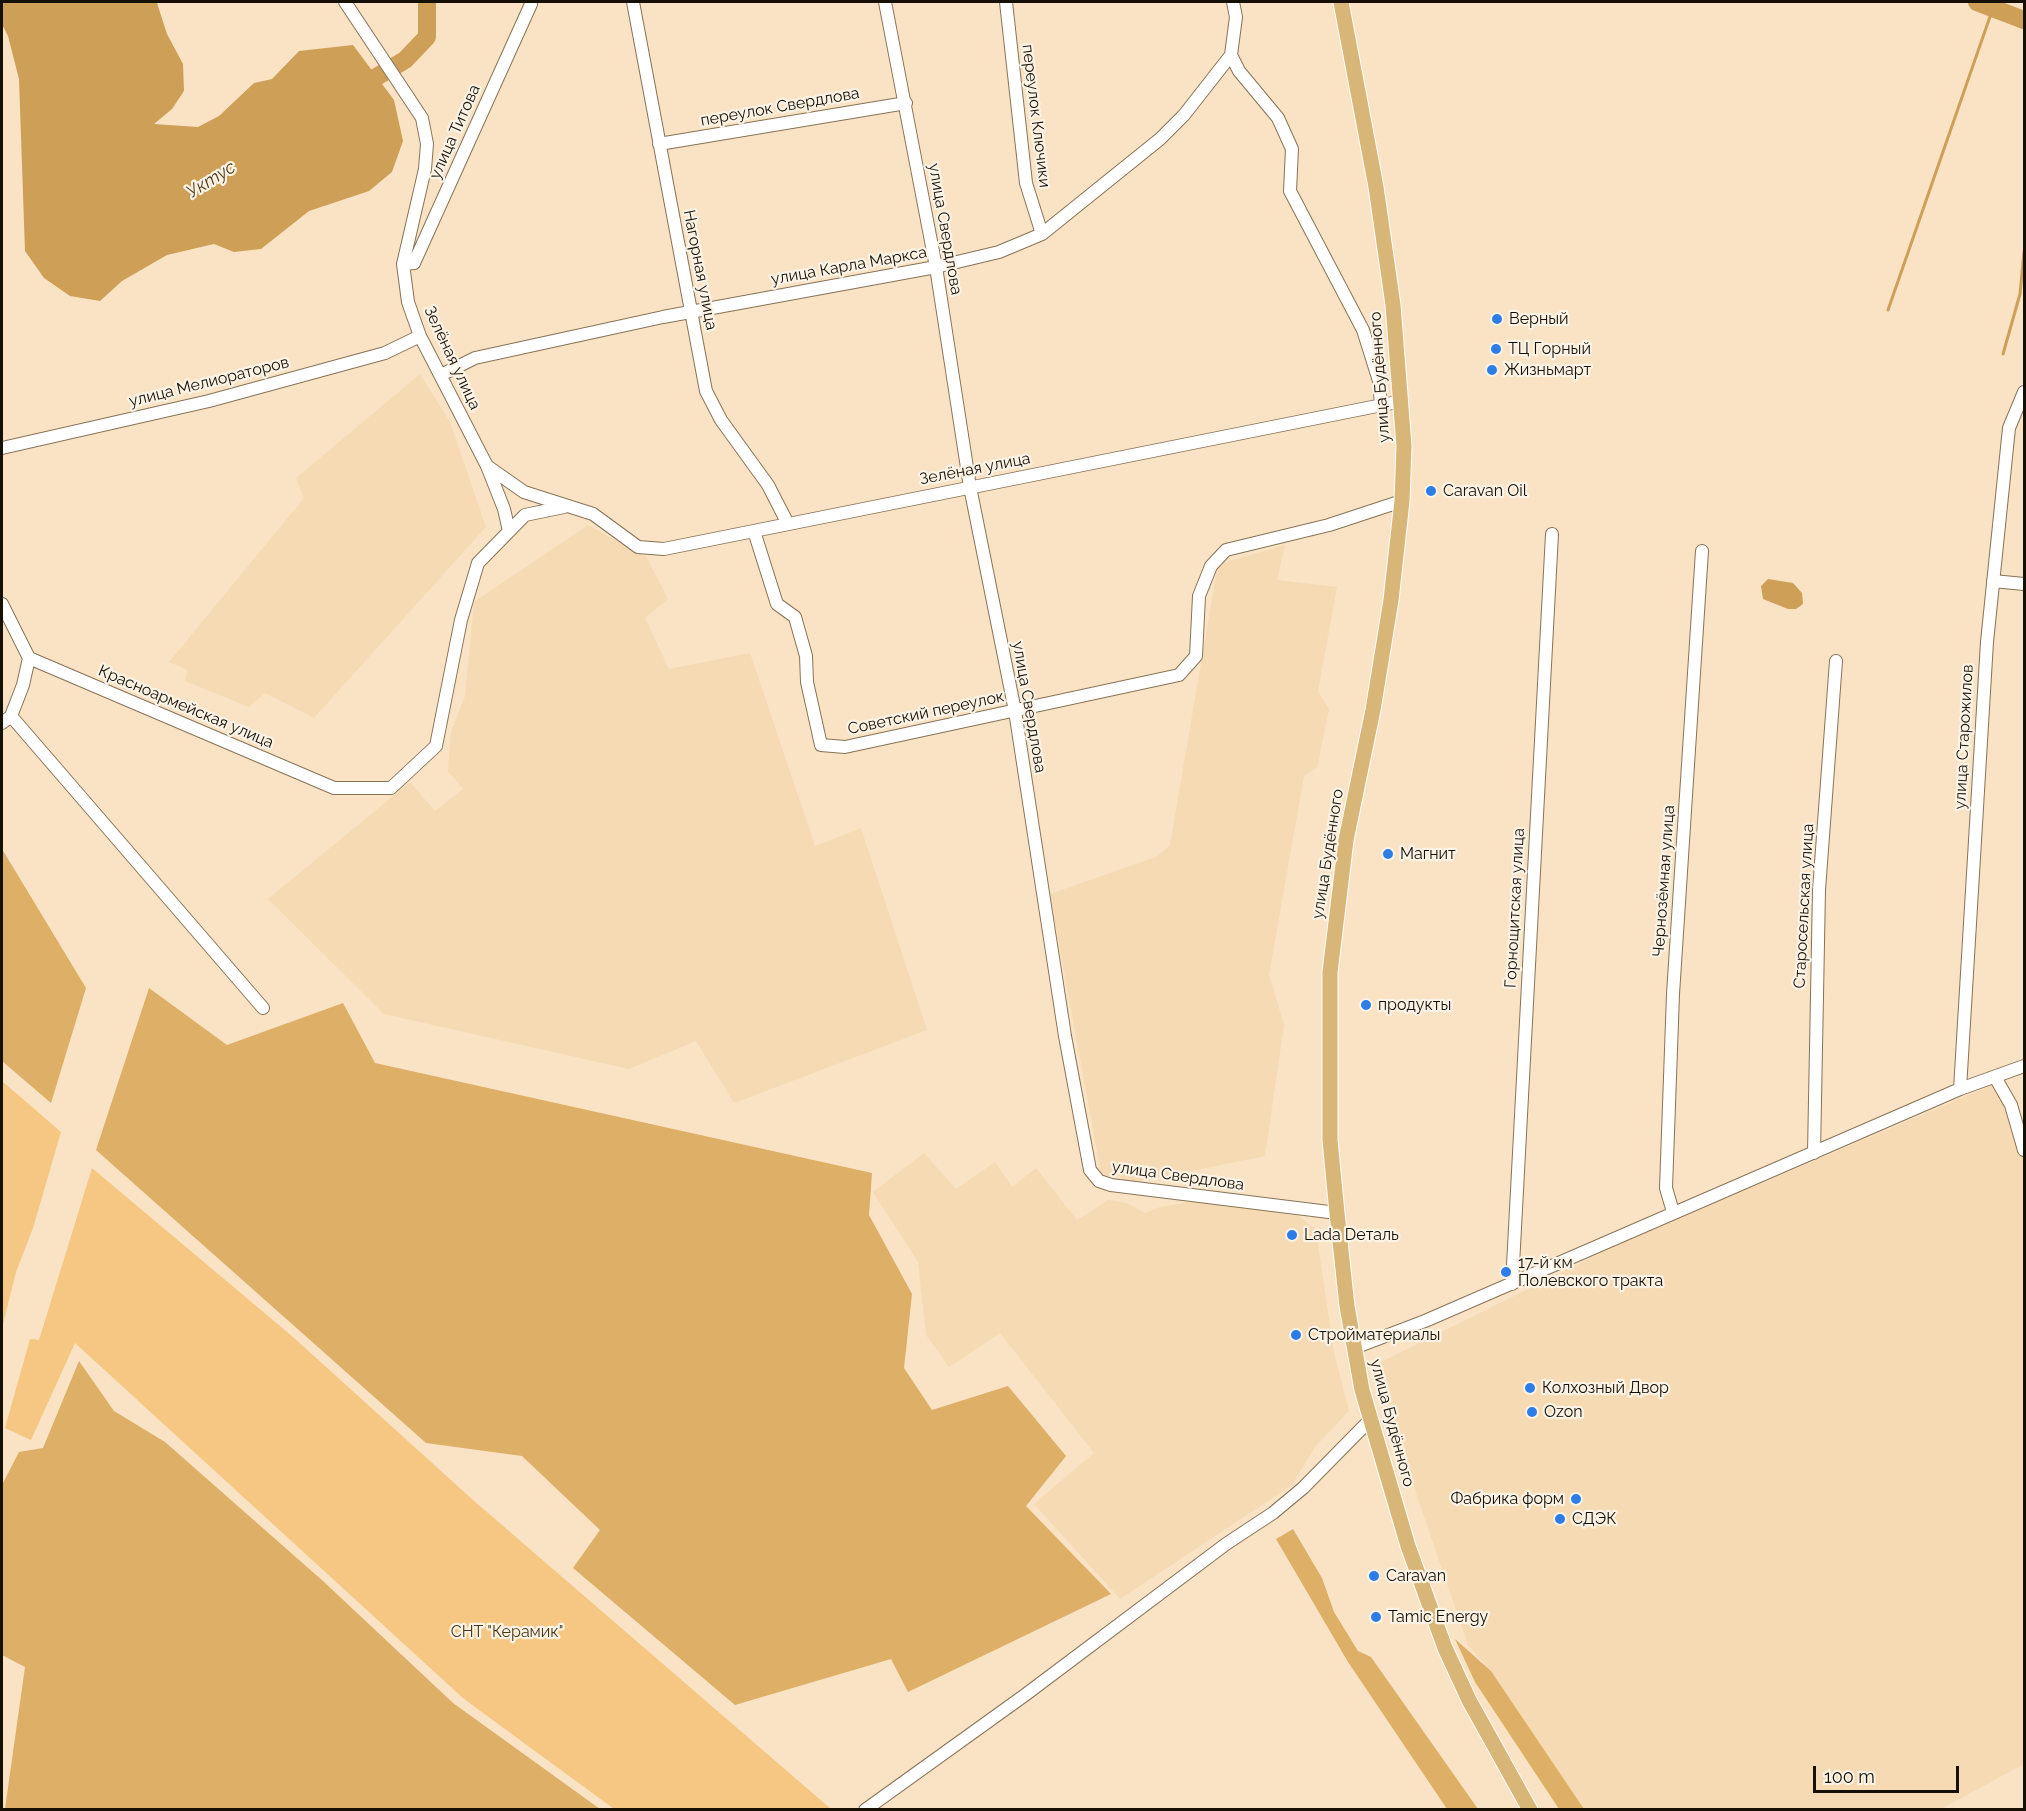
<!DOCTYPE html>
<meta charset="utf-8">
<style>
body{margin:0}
#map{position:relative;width:2026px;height:1811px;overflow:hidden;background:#f9e3c4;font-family:Raleway,sans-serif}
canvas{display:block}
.frame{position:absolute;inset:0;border:3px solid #160f04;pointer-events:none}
.scale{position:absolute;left:1813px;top:1766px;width:146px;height:27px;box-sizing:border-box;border:3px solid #160f04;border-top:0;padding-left:8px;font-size:18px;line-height:21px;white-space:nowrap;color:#160f04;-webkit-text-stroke:4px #fbf3e6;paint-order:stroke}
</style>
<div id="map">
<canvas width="2026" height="1811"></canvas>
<div class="frame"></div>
<div class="scale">100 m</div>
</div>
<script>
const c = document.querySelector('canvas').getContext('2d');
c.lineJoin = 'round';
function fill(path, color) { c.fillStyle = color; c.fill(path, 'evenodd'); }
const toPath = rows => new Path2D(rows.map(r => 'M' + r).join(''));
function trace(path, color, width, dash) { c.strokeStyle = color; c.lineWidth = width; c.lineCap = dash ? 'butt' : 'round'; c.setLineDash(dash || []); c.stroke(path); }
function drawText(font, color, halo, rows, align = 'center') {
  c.font = font + ' Raleway,sans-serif'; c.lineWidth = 4.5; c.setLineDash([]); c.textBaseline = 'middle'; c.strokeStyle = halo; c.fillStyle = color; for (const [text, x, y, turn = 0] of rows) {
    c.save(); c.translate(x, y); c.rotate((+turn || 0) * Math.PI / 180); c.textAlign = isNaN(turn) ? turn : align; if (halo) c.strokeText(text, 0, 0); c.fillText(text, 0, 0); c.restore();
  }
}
const built = toPath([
 [420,374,450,422,486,527,314,718,265,693,249,707,185,681,188,670,169,662,304,498,296,478],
 [588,525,647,558,668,599,645,618,669,669,750,653,815,846,861,828,927,1030,734,1103,696,1041,629,1069,384,1014,268,899,410,782,435,811,463,789,448,771,451,732,465,696,474,602],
 [1285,545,1277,580,1337,587,1318,691,1329,709,1317,768,1304,776,1269,975,1284,1025,1265,1156,1128,1184,1117,1174,1102,1179,1050,894,1156,857,1170,845,1217,570,1222,563],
 [1997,1083,2024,1160,2024,1764,1941,1809,1584,1809,1491,1671,1468,1645,1417,1496,1379,1363,1617,1245],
 [924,1153,956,1189,995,1162,1012,1187,1036,1168,1077,1220,1108,1200,1127,1203,1145,1213,1160,1207,1196,1201,1299,1216,1316,1230,1334,1353,1349,1411,1315,1447,1292,1485,1120,1599,1034,1504,1094,1453,1000,1333,949,1367,926,1335,918,1262,873,1192]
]);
const green = toPath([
 [2,1081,61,1132,33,1228,16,1272,2,1328],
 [92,1168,293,1337,473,1500,831,1809,614,1809,464,1699,75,1343,31,1440,5,1428,30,1339,39,1340]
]);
const forest = toPath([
 [2,849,86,988,51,1103,2,1061],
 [149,988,227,1045,343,1003,375,1063,872,1173,869,1215,912,1294,904,1368,932,1410,1008,1386,1066,1456,1026,1506,1111,1594,908,1692,891,1659,735,1705,573,1568,600,1530,522,1456,426,1443,96,1150],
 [79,1361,114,1411,165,1442,323,1581,453,1703,600,1809,5,1809,25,1667,2,1655,2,1485,19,1452,43,1448],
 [1293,1529,1322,1578,1334,1612,1358,1651,1371,1657,1478,1809,1447,1809,1348,1662,1276,1539],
 [1455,1639,1491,1671,1584,1809,1559,1809,1475,1682]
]);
const water = toPath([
 [2,2,157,3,167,34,183,64,184,91,172,109,154,124,198,127,219,116,254,83,272,79,299,51,353,45,394,100,403,141,392,172,369,191,309,211,261,249,234,252,214,244,167,255,122,281,100,301,70,296,44,278,25,251,19,79,8,36,2,24],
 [1768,579,1793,583,1802,593,1803,604,1796,609,1788,609,1763,599,1761,586]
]);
const stream = toPath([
 [1888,310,1993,8],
 [2003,354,2020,294,2024,252]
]);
const river = toPath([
 [1977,2,2024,20],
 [356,89,405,60,427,37,427,2]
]);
const minor = toPath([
 [345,2,422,118,427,144,425,169,403,264,408,302,420,336,487,466,504,509,509,531],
 [633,2,706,391,721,420,768,485,788,524],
 [885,2,936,267,970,487,1015,711,1065,1036,1090,1170,1099,1181,1111,1185,1337,1213],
 [1006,2,1026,183,1042,234],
 [1231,55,1239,71,1278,118,1292,149,1290,191,1363,330,1379,381,1381,405],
 [1231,55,1236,17,1233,2],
 [659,144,906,103],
 [403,264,414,263,531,4],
 [441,375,475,358,663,317,936,267,999,252,1042,234,1160,139,1184,115,1231,55],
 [2,448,209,401,385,353,420,336],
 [487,466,524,492,593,514,638,547,664,549,1402,401],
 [754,531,777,604,795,617,806,656,807,682,821,745,845,747,1179,675,1196,656,1199,596,1211,566,1226,550,1329,525,1402,501],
 [1993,581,2024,584],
 [2,604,29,658,334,788,391,788,436,746,461,620,478,563,525,515,564,507],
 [11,716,263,1008],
 [2,723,11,716,23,685,29,658],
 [1995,1077,2011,1105,2024,1150],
 [1960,1089,1987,642,2009,428,2024,392],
 [1814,1153,1819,890,1836,661],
 [1673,1212,1666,1188,1673,994,1702,551],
 [1512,1284,1552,534],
 [1354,1348,1425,1321,1960,1089,2024,1066],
 [865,1810,1025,1695,1226,1544,1273,1513,1303,1488,1370,1420]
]);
const major = toPath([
 [1341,2,1376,187,1393,305,1404,446,1402,501,1391,600,1373,710,1346,840,1330,972,1330,1140,1337,1213,1347,1306,1362,1390,1408,1546,1445,1648,1469,1700,1530,1810]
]);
const markers = [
 [1497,319,6,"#2c7de8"],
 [1496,349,6,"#2c7de8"],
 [1492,370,6,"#2c7de8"],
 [1431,491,6,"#2c7de8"],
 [1388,854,6,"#2c7de8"],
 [1366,1005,6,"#2c7de8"],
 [1292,1235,6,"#2c7de8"],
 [1506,1272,6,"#2c7de8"],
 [1296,1335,6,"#2c7de8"],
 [1530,1388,6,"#2c7de8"],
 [1532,1412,6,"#2c7de8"],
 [1576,1499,6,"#2c7de8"],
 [1560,1519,6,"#2c7de8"],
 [1374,1576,6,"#2c7de8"],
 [1376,1617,6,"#2c7de8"]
];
const streetNames = [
 ["переулок Свердлова",780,107,-10],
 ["переулок Ключики",1036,116,83],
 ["улица Титова",455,132,-66],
 ["улица Свердлова",945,229,80],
 ["улица Карла Маркса",849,266,-10],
 ["Нагорная улица",700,270,79],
 ["Зелёная улица",452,358,65],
 ["улица Будённого",1380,377,-94],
 ["улица Мелиораторов",209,382,-14],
 ["Зелёная улица",975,469,-11],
 ["Красноармейская улица",186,707,23],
 ["улица Свердлова",1029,707,80],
 ["Советский переулок",926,713,-12],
 ["улица Старожилов",1964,737,-87],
 ["улица Будённого",1328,854,-81],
 ["Чернозёмная улица",1664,881,-86],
 ["Старосельская улица",1804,906,-87],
 ["Горнощитская улица",1515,908,-87],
 ["улица Свердлова",1178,1176,8],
 ["улица Будённого",1392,1423,75]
];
const poiNames = [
 ["Верный",1509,319],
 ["ТЦ Горный",1508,349],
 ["Жизньмарт",1504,370],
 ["Caravan Oil",1443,491],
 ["Магнит",1400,854],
 ["продукты",1378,1005],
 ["Lada Dеталь",1304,1235],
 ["17-й км",1518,1263],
 ["Полевского тракта",1518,1281],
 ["Стройматериалы",1308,1335],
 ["Колхозный Двор",1542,1388],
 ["Ozon",1544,1412],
 ["Фабрика форм",1564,1499,"right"],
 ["СДЭК",1572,1519],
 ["Caravan",1386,1576],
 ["Tamic Еnergy",1388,1617]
];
const parkNames = [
 ["СНТ \"Керамик\"",507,1632]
];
const waterNames = [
 ["Уктус",211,180,-32]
];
fill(built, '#f5dab4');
fill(green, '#f5c783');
fill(forest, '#deaf66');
fill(water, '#ce9f56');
trace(stream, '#ce9f56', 3);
trace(river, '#ce9f56', 18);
trace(minor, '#877357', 14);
trace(major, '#fff', 17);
trace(minor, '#fff', 12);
trace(major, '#d7b677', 15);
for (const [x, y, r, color] of markers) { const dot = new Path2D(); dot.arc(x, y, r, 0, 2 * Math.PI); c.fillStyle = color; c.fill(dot); trace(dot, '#fbf3e6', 2); }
drawText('16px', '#160f04', '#fbf3e6', streetNames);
drawText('16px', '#160f04', '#fbf3e6', poiNames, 'left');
drawText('16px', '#4b3717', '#fbf3e6', parkNames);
drawText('italic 18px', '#4e3a1a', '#fbf3e6', waterNames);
</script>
